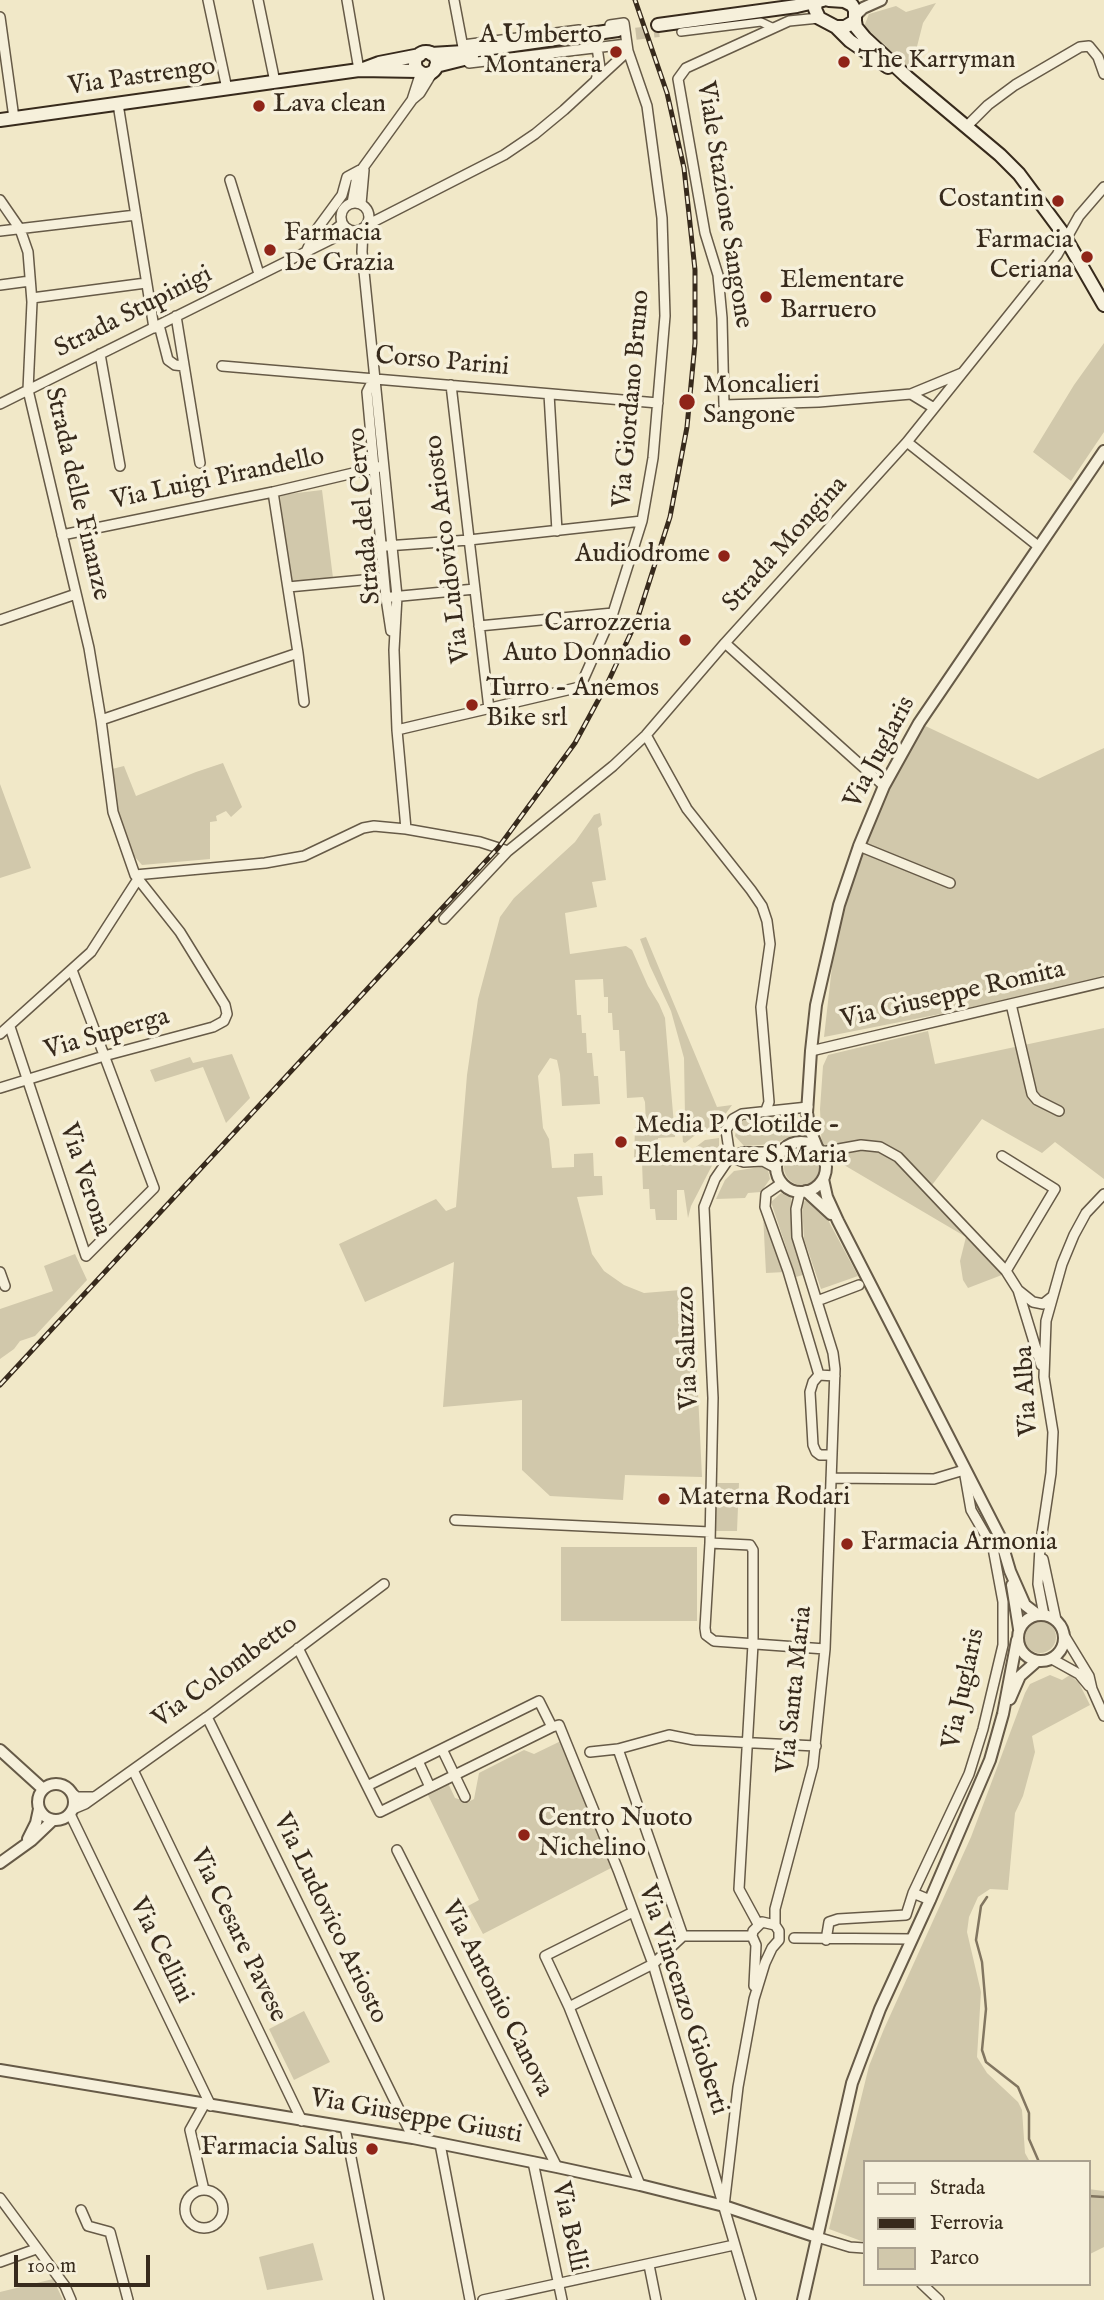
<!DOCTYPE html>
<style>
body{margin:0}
#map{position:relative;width:1104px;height:2300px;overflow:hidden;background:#f1e8c8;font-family:"IM FELL English",serif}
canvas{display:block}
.legend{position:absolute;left:863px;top:2160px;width:228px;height:126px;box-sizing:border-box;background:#f6f0db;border:2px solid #aaa18f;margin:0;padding:9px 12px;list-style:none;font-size:21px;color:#372a1c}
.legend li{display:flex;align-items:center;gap:14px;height:35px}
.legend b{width:35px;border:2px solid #aaa18f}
.scale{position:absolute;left:14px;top:2255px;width:136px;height:32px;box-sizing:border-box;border:4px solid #372a1c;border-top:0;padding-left:9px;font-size:21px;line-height:24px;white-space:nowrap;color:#372a1c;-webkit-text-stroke:5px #f6f0db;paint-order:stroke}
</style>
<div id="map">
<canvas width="1104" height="2300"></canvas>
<ul class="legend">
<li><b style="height:9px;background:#f6f0db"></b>Strada</li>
<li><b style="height:9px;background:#372a1c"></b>Ferrovia</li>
<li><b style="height:19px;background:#d1c8ab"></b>Parco</li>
</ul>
<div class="scale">100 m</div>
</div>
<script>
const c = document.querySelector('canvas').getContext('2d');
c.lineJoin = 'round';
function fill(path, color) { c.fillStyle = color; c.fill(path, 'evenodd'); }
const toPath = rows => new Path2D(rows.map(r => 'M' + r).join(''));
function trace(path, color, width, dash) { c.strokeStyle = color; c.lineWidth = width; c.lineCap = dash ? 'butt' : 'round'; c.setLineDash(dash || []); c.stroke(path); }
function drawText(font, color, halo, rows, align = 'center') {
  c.font = font + ' "IM FELL English",serif'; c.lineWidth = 7; c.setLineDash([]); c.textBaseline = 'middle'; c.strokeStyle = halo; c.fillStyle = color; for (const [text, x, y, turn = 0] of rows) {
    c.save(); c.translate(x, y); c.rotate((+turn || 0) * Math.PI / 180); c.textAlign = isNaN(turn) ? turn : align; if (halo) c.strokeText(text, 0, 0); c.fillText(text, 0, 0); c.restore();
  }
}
const green = toPath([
 [936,3,923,23,911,70,863,29,869,14,896,6,906,12],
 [1104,343,1104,432,1071,481,1033,452,1074,385],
 [322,490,333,578,290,584,280,495],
 [919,723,1038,779,1104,748,1104,973,1102,982,824,1037,839,905,878,781],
 [223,763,242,807,231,817,226,811,216,816,217,821,210,822,210,859,142,865,134,856,119,815,112,769,124,766,136,796,196,772],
 [0,784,31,868,0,878],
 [600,813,602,825,598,828,606,880,592,882,597,907,565,913,570,954,626,946,632,950,648,986,659,1004,665,1018,675,1137,658,1138,659,1159,674,1159,684,1156,705,1140,719,1138,719,1152,691,1206,688,1218,684,1190,677,1190,677,1220,656,1220,655,1209,650,1209,649,1189,643,1189,642,1162,634,1161,635,1127,646,1126,645,1102,643,1097,627,1098,625,1051,620,1051,619,1030,613,1030,612,1013,608,1013,608,997,604,997,603,979,575,980,577,1015,581,1015,582,1033,586,1033,587,1053,592,1053,594,1076,598,1076,600,1104,562,1106,560,1074,557,1060,550,1058,538,1076,543,1128,549,1139,552,1168,574,1167,574,1154,593,1153,594,1176,602,1176,603,1195,577,1197,592,1254,604,1271,624,1285,644,1293,693,1289,702,1477,625,1475,623,1500,550,1496,522,1470,522,1400,443,1407,454,1262,365,1302,339,1244,436,1199,446,1211,456,1207,467,1075,478,999,500,917,514,898,575,842,594,815],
 [646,937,717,1107,732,1105,724,1116,718,1129,698,1133,685,1143,683,1142,681,1118,685,1116,684,1058,671,1011,650,966,640,939],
 [1104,1028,1104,1179,1055,1142,1042,1153,982,1119,932,1185,1007,1273,968,1288,963,1280,960,1261,966,1237,822,1152,820,1109,823,1066,828,1055,928,1031,935,1064],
 [232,1054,250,1098,226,1123,203,1067,155,1082,150,1070,190,1057,193,1063],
 [796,1111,798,1114,798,1130,792,1136,774,1144,744,1146,735,1136,738,1123,745,1118,755,1115],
 '784 1167a18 18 0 1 1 36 0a18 18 0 1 1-36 0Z',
 [767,1166,770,1179,761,1192,748,1193,745,1198,716,1199,725,1180,734,1171],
 [781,1193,791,1198,806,1274,796,1277,771,1202],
 [809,1198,820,1205,858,1276,821,1289,804,1239,802,1203],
 [763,1214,766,1216,785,1272,766,1273],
 [75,1254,87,1280,35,1336,20,1341,14,1349,0,1359,0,1309,53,1291,44,1266],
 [717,1483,739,1483,737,1531,715,1531],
 [561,1547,697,1547,697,1621,561,1621],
 '1024 1637a16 16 0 1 1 32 0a16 16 0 1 1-32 0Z',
 [1050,1675,1062,1680,1070,1675,1079,1683,1090,1705,1032,1736,1035,1752,1023,1796,1015,1813,1008,1890,990,1889,978,1897,969,1917,967,1932,981,1992,977,2057,987,2073,1018,2102,1022,2110,1025,2153,1030,2162,864,2162,864,2242,829,2229,869,2066,884,2029,971,1837,1025,1693,1030,1684],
 [563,1740,613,1867,483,1934,468,1906,479,1900,427,1793,448,1783,455,1798,468,1802,474,1799,479,1773,524,1750,534,1754],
 [304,2011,330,2062,294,2080,269,2029],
 [1088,2189,1104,2191,1104,2247,1088,2255],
 [313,2243,323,2280,267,2290,259,2257],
 [53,2279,63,2300,0,2300,0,2292]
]);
const stream = toPath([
 [987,1897,981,1906,976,1940,982,1962,986,2009,982,2050,986,2062,1018,2087,1029,2113,1029,2139,1039,2162],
 [1088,2196,1104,2197]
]);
const secondaryTunnel = toPath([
 [618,36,659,31]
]);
const pedestrian = toPath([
 [681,32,761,22,774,28]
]);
const minor = toPath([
 [208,0,227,89],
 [258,0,275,82],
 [347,0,359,70],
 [454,0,465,58,469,63,627,44],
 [0,17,14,118],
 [819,18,789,21,686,68,678,79,705,233,718,275,722,318,724,405,819,402,911,394,934,408],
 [463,45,579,30],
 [596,80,600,68,597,47],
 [413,99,420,93,434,70],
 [118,104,154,328],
 [967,126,988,105,1015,85,1080,47,1089,46,1098,57,1104,74],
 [230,180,259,274],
 [0,200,20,229,28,252,32,302,28,390,89,648,101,720,113,812,135,875,180,932,225,1005,227,1014,224,1021,213,1027,104,1056,0,1088],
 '341 217a14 14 0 1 1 28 0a14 14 0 1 1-28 0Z',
 [352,203,357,176,412,100,421,72],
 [361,204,364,170],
 [367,225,504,155,535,134,564,110,628,51],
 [363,228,362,252,397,596,394,650,397,730,406,829],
 [0,231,136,215],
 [319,243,342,224],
 [306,252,317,229,342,195,347,177,360,170],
 [0,285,30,281],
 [32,298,146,283],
 [176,316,200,463],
 [159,325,168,360,175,365,184,366],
 [100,354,120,466],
 [222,366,658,403],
 [374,378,367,392,386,598,391,631],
 [451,385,489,709],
 [549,394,557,531],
 [911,394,962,373],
 [0,404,350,230],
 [907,442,1038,546],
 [62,535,273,492,383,466],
 [386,546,469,540,642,521],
 [288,587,384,578],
 [391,597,475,589],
 [0,620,76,594],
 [479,626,613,613],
 [725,643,884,786],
 [298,653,304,702],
 [101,720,298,653,273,492],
 [397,730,580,687,613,613,642,521,653,458,665,316,662,218,647,106,628,51,624,23,610,25],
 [646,735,687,809,751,890,762,906,767,921,770,944,761,1007,769,1102,766,1110],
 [859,846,950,883],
 [135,875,265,863,304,856,363,828,374,826,406,829,480,842,508,851],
 [444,919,508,851,613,766,646,735,725,643,907,442,1057,255,1079,216,1104,187],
 [1011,1004,1032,1094,1037,1100,1059,1111],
 [10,1027,86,1256,154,1188,72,970],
 [0,1034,91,952,138,879],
 [811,1051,1104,982],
 [784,1149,773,1152,743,1152,730,1157,715,1179,704,1207,713,1398,710,1543,705,1628,706,1635,714,1641,825,1649],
 [822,1152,861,1145,880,1147,898,1157,1006,1271,1018,1290],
 [1002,1156,1055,1189,1006,1271],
 [730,1157,726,1130,733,1119,742,1114,808,1107],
 [730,1157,744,1162,763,1161,776,1168],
 [782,1183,766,1194,765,1207,788,1271,819,1375,835,1376],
 [0,1272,5,1286],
 [817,1301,859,1285],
 [1041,1365,1018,1290,1033,1302,1043,1304,1053,1296],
 [819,1375,813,1382,810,1392,813,1445,816,1452,820,1455,832,1455],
 [831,1478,934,1479,964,1470,971,1510,993,1548,1003,1602,1003,1645,983,1729,969,1774,913,1893,930,1900],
 [455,1520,710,1532],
 [710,1543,750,1545,753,1550,753,1644,739,1889,758,1924],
 [1043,1559,1056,1620],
 [1044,1615,1038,1584,1040,1547,1051,1473,1053,1432,1044,1377,1046,1321,1062,1264,1074,1235,1086,1213,1104,1194],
 [1064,1635,1089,1676,1092,1689,1104,1716],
 [298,1648,367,1786],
 [1052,1659,1079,1674,1089,1686],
 [539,1701,552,1727,380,1812,367,1786,539,1701],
 [207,1717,413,2138],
 [552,1727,559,1725,618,1870,653,1964,751,2300],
 [442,1749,465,1797],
 [618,1749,683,1936],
 [590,1752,618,1749,669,1735,694,1740,816,1746],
 [418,1761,430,1787],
 [133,1770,302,2121],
 [72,1793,77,1797,93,1797],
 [73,1809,85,1804,207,1717,384,1584],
 [70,1814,211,2106],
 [397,1850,557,2167],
 [633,1912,545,1956,569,2007,640,2185],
 [794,1938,912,1939],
 [826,1940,829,1922,838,1919,906,1915,913,1893],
 [754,1986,756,1945,752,1936,753,1931,762,1922,775,1925],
 [569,2007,653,1964,683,1936,752,1936],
 [204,2105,190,2130,204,2190],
 [345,2127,379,2300],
 [440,2144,470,2300],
 [533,2162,562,2300],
 '185 2209a19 19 0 1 1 38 0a19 19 0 1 1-38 0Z',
 [0,2198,65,2286,71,2300],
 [724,2206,738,2087,754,1999,765,1963,772,1948,779,1940,779,1931,775,1925,775,1909,813,1766,825,1649,835,1369,833,1353,797,1237,796,1209,800,1192],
 [81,2210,88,2226,110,2232,128,2300],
 [817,2237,850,2247,864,2248],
 [0,2262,36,2249],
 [649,2265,656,2300],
 [922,2284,939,2300],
 [483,2300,734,2245]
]);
const tertiary = toPath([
 [856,15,863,8,881,0],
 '776 1167a25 25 0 1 1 50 0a25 25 0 1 1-50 0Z',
 [817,1147,810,1130,807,1113,811,1051,816,1005,839,905,859,846,884,786,919,723,1104,451],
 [823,1179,827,1197,838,1221,1000,1537,1010,1571,1025,1605,1038,1615],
 [806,1191,831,1214],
 [1012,1585,1019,1629],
 '1018 1638a23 23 0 1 1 46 0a23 23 0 1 1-46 0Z',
 [1010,1699,1020,1676,1037,1661],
 [0,1750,43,1789],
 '38 1802a18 18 0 1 1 36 0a18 18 0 1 1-36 0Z',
 [28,1839,36,1823,39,1809],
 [0,1863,32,1840,53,1820],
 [0,2070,413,2138,557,2167,640,2185,724,2206,817,2237],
 [803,2300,852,2083,880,2009,930,1900,990,1760,1003,1714,1017,1640]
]);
const secondary = toPath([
 [816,3,815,9,819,18,836,27,845,27,855,21,855,10,852,5,844,1,829,0],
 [855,21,856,27,865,38,907,77,1000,155,1019,174,1062,232,1104,305],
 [658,25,797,6,823,0],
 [836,27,850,41,888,67],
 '415 63a11 11 0 1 1 22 0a11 11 0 1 1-22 0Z',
 [431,54,464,52,618,30],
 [436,66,472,57],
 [363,69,379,63,420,55],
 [0,120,359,70,419,71]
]);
const rail = toPath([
 [0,1385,498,848,575,743,608,682,637,620,670,517,687,427,695,343,695,270,684,168,667,93,635,0]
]);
const markers = [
 [616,52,7,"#8f2418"],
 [844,62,7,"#8f2418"],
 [259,106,7,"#8f2418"],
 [1058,201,7,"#8f2418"],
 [270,250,7,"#8f2418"],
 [1087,257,7,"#8f2418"],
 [766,297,7,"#8f2418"],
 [687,402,9,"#8f2418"],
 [724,556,7,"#8f2418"],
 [685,640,7,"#8f2418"],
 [472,705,7,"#8f2418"],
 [621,1142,7,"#8f2418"],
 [664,1499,7,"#8f2418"],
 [847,1544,7,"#8f2418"],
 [524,1835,7,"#8f2418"],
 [372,2149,7,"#8f2418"]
];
const poiNames = [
 ["A Umberto",602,37,"right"],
 ["Montanera",602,67,"right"],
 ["The Karryman",858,62],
 ["Lava clean",273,106],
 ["Costantin",1044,201,"right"],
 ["Farmacia",284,235],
 ["De Grazia",284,265],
 ["Farmacia",1073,242,"right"],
 ["Ceriana",1073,272,"right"],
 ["Elementare",780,282],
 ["Barruero",780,312],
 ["Moncalieri",703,387],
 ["Sangone",703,417],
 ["Audiodrome",710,556,"right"],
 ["Carrozzeria",671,625,"right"],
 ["Auto Donnadio",671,655,"right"],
 ["Turro - Anemos",486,690],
 ["Bike srl",486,720],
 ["Media P. Clotilde -",635,1127],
 ["Elementare S.Maria",635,1157],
 ["Materna Rodari",678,1499],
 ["Farmacia Armonia",861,1544],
 ["Centro Nuoto",538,1820],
 ["Nichelino",538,1850],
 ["Farmacia Salus",358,2149,"right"]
];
const streetNames = [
 ["Via Pastrengo",142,78,-8],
 ["Viale Stazione Sangone",723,205,81],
 ["Strada Stupinigi",134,313,-27],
 ["Corso Parini",442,363,5],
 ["Via Giordano Bruno",633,399,-85],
 ["Via Luigi Pirandello",218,480,-12],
 ["Strada delle Finanze",76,494,77],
 ["Strada del Cervo",366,516,-95],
 ["Strada Mongina",786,545,-48],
 ["Via Ludovico Ariosto",449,549,-97],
 ["Via Juglaris",881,753,-62],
 ["Via Giuseppe Romita",953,996,-13],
 ["Via Superga",107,1035,-16],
 ["Via Verona",84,1180,72],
 ["Via Saluzzo",689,1348,-92],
 ["Via Alba",1028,1391,-93],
 ["Via Colombetto",226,1673,-36],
 ["Via Juglaris",965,1689,-78],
 ["Via Santa Maria",796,1690,-84],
 ["Via Ludovico Ariosto",329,1919,64],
 ["Via Cesare Pavese",237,1936,64],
 ["Via Cellini",160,1951,64],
 ["Via Antonio Canova",496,1999,63],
 ["Via Vincenzo Gioberti",682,2000,72],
 ["Via Giuseppe Giusti",416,2118,10],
 ["Via Belli",568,2227,78]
];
fill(green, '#d1c8ab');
trace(stream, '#817560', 2.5);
trace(secondaryTunnel, '#ccc2a6', 12, [12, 6]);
trace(pedestrian, '#665a47', 10);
trace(minor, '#665a47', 12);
trace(tertiary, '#665a47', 14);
trace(secondary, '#372a1c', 16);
trace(pedestrian, '#f6f0db', 7);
trace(minor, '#f6f0db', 9);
trace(tertiary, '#f6f0db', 10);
trace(secondary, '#f6f0db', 12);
trace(rail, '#372a1c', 5);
trace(rail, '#f6f0db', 2.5, [8]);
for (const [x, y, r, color] of markers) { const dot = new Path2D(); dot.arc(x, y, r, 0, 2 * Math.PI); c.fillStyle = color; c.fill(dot); trace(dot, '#f6f0db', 2.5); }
drawText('26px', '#372a1c', '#f6f0db', poiNames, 'left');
drawText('26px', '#372a1c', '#f6f0db', streetNames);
</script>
